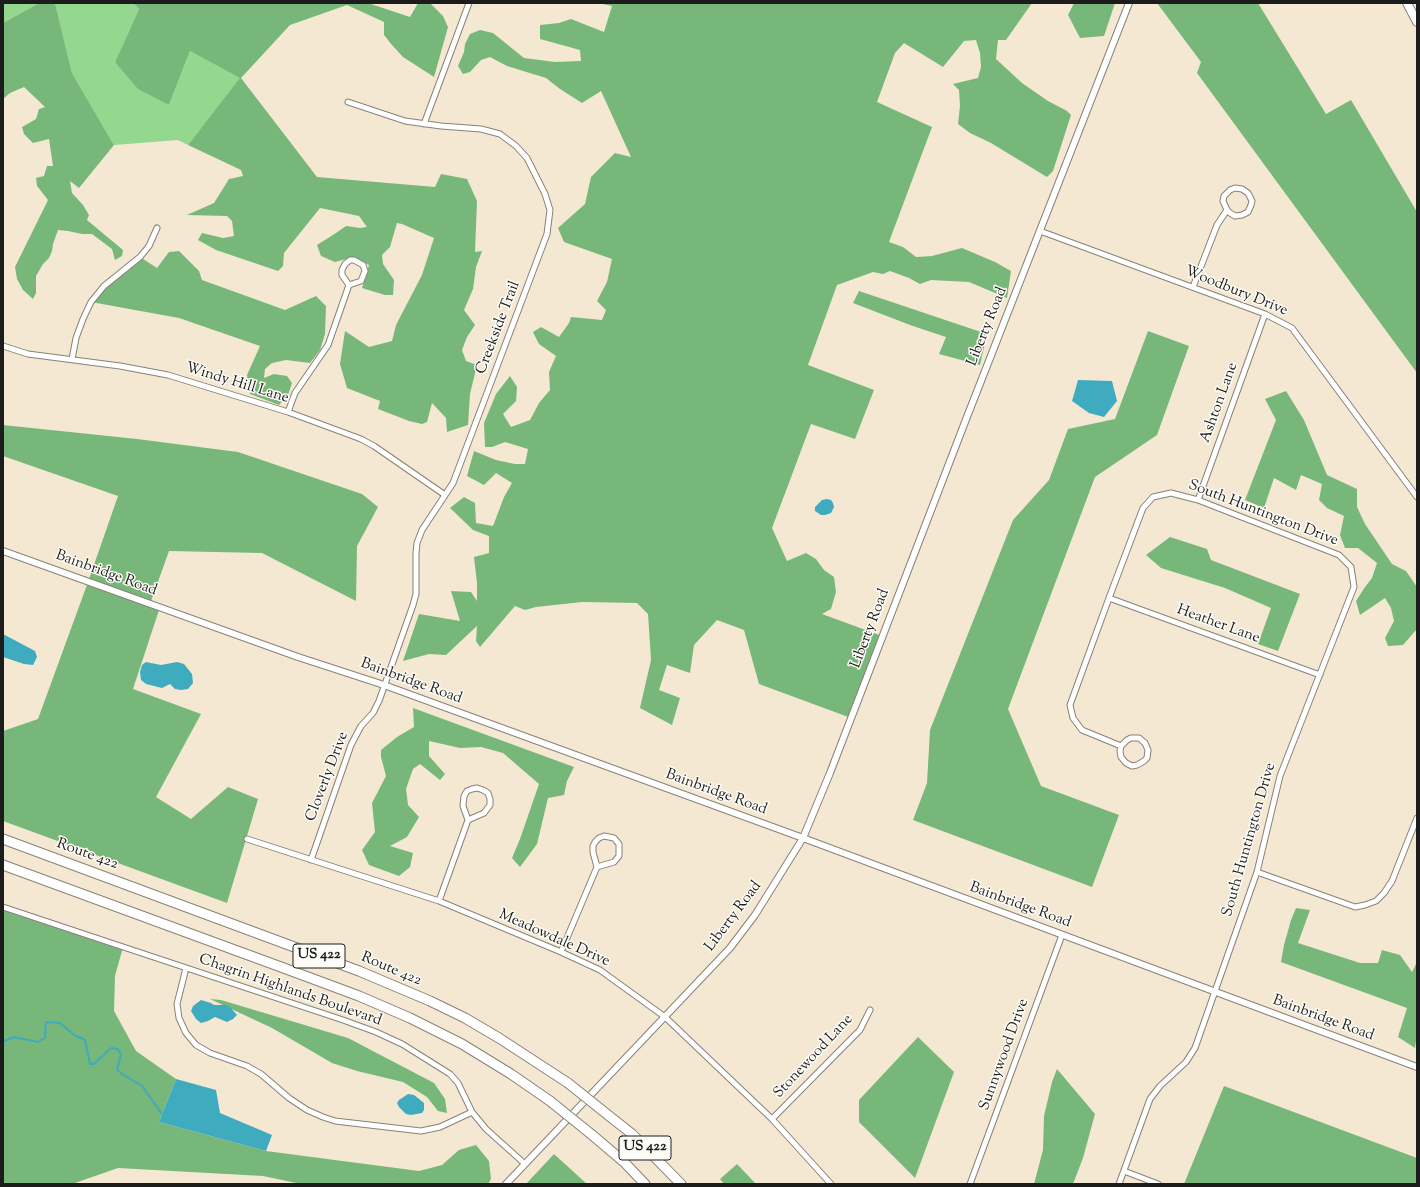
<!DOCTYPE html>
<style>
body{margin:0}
#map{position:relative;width:1420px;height:1187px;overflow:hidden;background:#f5e8d2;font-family:"Sorts Mill Goudy",serif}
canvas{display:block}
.frame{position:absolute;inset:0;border:4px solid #1c1c1c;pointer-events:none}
</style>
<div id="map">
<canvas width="1420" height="1187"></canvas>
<div class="frame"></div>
</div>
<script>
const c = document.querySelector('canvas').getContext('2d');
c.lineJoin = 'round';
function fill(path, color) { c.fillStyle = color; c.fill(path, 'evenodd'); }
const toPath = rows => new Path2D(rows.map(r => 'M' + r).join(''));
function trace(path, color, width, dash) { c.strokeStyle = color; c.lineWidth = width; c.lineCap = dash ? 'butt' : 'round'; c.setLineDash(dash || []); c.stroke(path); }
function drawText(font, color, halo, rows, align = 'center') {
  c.font = font + ' "Sorts Mill Goudy",serif'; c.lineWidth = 3; c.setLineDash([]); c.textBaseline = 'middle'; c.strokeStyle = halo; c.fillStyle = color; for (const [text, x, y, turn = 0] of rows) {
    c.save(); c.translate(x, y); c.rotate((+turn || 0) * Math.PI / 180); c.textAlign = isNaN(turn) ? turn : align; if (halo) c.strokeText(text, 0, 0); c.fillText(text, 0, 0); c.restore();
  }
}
const green = toPath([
 [3,3,39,3,3,23],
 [55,3,133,3,139,9,115,62,169,105,190,51,241,78,188,145,178,140,114,145,72,73]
]);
const forest = toPath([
 [39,3,55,3,72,73,114,145,79,188,70,181,72,193,83,205,89,215,87,220,123,250,122,256,115,260,112,249,92,234,82,234,68,231,58,230,53,244,52,251,49,258,43,264,36,276,36,293,33,299,23,290,17,279,15,267,48,200,37,186,36,178,44,176,47,166,53,166,49,139,33,143,24,134,22,127,36,119,39,109,45,107,24,87,10,93,3,99,3,23],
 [133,3,368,3,410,17,418,3,430,3,443,16,448,27,434,77,403,57,392,45,384,35,384,22,347,5,290,25,241,78,317,177,435,187,441,174,467,179,477,201,475,252,482,251,476,267,473,289,464,310,475,325,467,337,462,350,466,361,477,365,470,394,468,425,447,432,446,418,432,403,427,422,422,424,409,421,378,409,380,401,347,388,340,364,345,331,369,347,392,341,396,325,422,275,434,238,402,224,397,223,390,247,382,255,383,264,394,280,393,295,385,295,362,288,369,265,354,257,335,262,321,256,317,245,336,233,346,226,360,228,367,227,359,216,320,208,284,253,283,266,278,271,216,250,198,240,202,233,223,238,234,236,232,221,227,216,187,215,214,203,229,179,243,176,241,170,188,145,240,78,190,51,169,105,138,89,115,62,139,9],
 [598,3,1032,3,1006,40,998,40,996,59,1022,83,1048,101,1067,111,1071,115,1053,171,1047,177,991,143,970,133,958,124,960,106,959,90,953,84,978,78,981,67,980,53,976,40,964,41,943,67,904,43,895,53,877,102,932,127,889,242,903,247,916,257,932,256,962,248,995,262,1011,271,1007,298,969,282,931,280,920,284,909,278,890,271,883,274,873,272,837,285,808,365,874,390,855,439,811,424,772,528,787,561,806,553,816,559,824,570,834,577,836,592,831,609,822,614,882,636,851,718,759,684,744,630,717,620,694,645,690,673,667,665,659,690,680,698,672,725,640,708,651,660,648,614,637,603,582,602,536,607,525,610,515,606,480,647,476,641,477,626,446,655,429,654,403,661,419,614,460,621,451,591,471,592,477,601,477,583,474,557,489,553,489,536,473,530,450,508,464,497,475,503,476,523,493,526,504,497,512,483,496,473,484,485,467,476,474,451,496,460,515,464,525,464,528,449,505,442,492,447,485,447,484,423,496,394,510,376,517,387,516,401,503,414,511,427,530,420,539,403,550,390,549,372,556,356,539,344,533,332,541,327,559,337,569,323,571,317,602,320,606,310,597,301,607,282,612,259,564,242,558,228,585,204,591,177,615,153,631,157,601,91,582,103,560,89,546,78,507,66,490,57,481,60,470,72,463,74,458,66,464,52,465,44,470,34,480,30,493,33,524,58,555,62,581,61,580,50,540,39,540,25,559,23,571,19,604,32,612,6],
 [1074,3,1115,3,1104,36,1080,38,1068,15],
 [1157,3,1258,3,1326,114,1351,100,1417,212,1417,373,1197,73,1201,62],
 [179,251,199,271,202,280,285,310,316,296,326,306,325,334,320,350,310,363,286,360,272,363,265,369,264,378,274,374,287,376,292,383,288,395,279,405,250,394,247,375,260,346,179,318,91,302,104,286,140,257,157,268,169,252],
 [859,291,987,334,980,365,939,354,946,337,910,325,853,303],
 [1148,331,1189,346,1157,435,1095,477,1008,709,1041,786,1119,815,1092,887,913,820,927,783,930,730,1013,520,1049,480,1068,429,1115,419],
 [1286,391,1304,420,1327,475,1357,489,1357,507,1365,524,1392,564,1406,571,1417,587,1417,629,1403,645,1388,646,1385,638,1394,621,1391,608,1385,598,1360,615,1356,601,1365,587,1372,578,1377,563,1358,548,1345,548,1340,535,1344,516,1327,508,1319,500,1322,484,1301,475,1296,490,1274,478,1264,508,1245,500,1276,420,1265,399],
 [3,425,137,439,238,452,362,494,378,507,357,546,356,601,262,553,169,551,150,604,160,607,133,689,201,714,156,797,191,819,228,787,258,799,227,903,3,821,3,731,38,719,88,582,118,496,3,456],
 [1170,537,1207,549,1211,560,1300,594,1278,651,1258,644,1271,608,1225,588,1161,568,1146,555],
 [413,708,574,767,567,781,564,795,548,798,537,844,520,867,512,858,520,839,539,784,503,753,481,747,460,748,429,741,429,756,445,774,440,780,420,764,413,769,406,789,408,805,419,817,407,837,390,846,413,853,410,867,399,876,369,865,362,850,375,832,372,803,386,776,381,757,381,750,397,737,414,727],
 [3,907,123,947,115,976,114,1011,136,1051,176,1079,159,1122,266,1151,419,1171,442,1165,459,1150,476,1145,489,1161,491,1179,488,1184,301,1184,263,1176,118,1168,72,1184,3,1184],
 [1296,908,1310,910,1298,943,1360,963,1378,963,1382,950,1400,955,1412,972,1417,962,1417,1034,1415,1048,1398,1037,1407,1008,1281,962,1284,945,1291,920],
 [210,999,221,1000,348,1038,434,1083,445,1099,447,1113,438,1111,427,1097,403,1082,357,1071,332,1063,272,1028],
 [918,1037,954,1072,915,1178,859,1122,859,1100],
 [1057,1069,1095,1114,1083,1158,1073,1184,1034,1184,1043,1150,1044,1116,1052,1082],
 [1224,1086,1417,1158,1417,1184,1184,1184],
 [554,1154,587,1184,526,1184],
 [737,1164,756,1184,724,1184,720,1179]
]);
const water = toPath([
 [1078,380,1112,381,1117,401,1104,417,1089,413,1072,401],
 [827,499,831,500,833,503,834,507,831,513,825,515,821,515,815,511,815,507,822,500],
 [3,634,35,651,37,657,33,665,24,664,3,657],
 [146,662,161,665,177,662,184,664,192,674,193,683,188,689,181,690,175,689,170,684,162,688,146,684,141,680,140,672,142,665],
 [201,1000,211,1003,214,1005,226,1005,230,1007,237,1015,233,1019,227,1022,215,1017,208,1021,201,1023,196,1019,191,1011,193,1006],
 [176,1079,216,1090,220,1113,272,1135,266,1151,159,1122],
 [408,1094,414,1095,424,1103,424,1110,422,1113,411,1115,406,1114,399,1107,397,1103,399,1100]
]);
const stream = toPath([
 [3,1038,4,1041,14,1037,38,1042,45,1038,46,1022,60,1023,74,1035,85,1040,90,1064,94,1064,111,1048,118,1049,121,1055,117,1069,122,1074,142,1086,162,1114]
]);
const minor = toPath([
 [424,124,469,3],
 [1040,231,1265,314,1292,328,1417,497],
 [1193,287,1217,225,1227,210,1223,201,1224,196,1230,190,1235,188,1242,189,1248,193,1252,201,1251,205,1248,212,1242,215,1235,216,1230,213,1227,210],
 [3,346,28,354,120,366,168,375,288,412,361,439,374,446,445,495],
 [72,359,76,338,83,319,91,302,104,286,140,257,149,246,157,228],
 [288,412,295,393,328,345,349,285,342,275,342,270,345,264,350,260,354,260,363,265,365,271,361,281,349,285],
 [1198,500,1265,314],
 [1109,598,1320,675],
 [247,839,439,901,561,952,600,970,665,1017,772,1119,831,1184],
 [311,860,351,745,361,726,373,713,379,701,413,605,416,594,416,553,417,543,422,530,453,483,547,234,550,210,545,194,527,158,516,146,500,134,481,129,441,126,405,121,348,102],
 [1257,872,1355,907,1365,905,1376,901,1384,893,1392,881,1417,818],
 [439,901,468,820,484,813,490,805,490,799,488,793,483,790,477,788,472,789,467,791,464,796,463,806,468,820],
 [3,907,343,1020,376,1032,402,1044,450,1074,458,1083,472,1112,486,1129,525,1164],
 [561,952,597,867,614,862,619,856,619,844,614,838,604,836,599,838,595,842,593,846,593,852,597,867],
 [186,968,177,1004,179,1018,186,1033,196,1045,210,1053,247,1066,261,1074,289,1098,307,1110,323,1117,335,1121,421,1131,440,1127,472,1112],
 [772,1119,860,1030,870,1010],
 [1124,1171,1158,1184],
 [970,1184,1062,935],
 [1119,1184,1150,1099,1160,1086,1186,1062,1195,1048,1257,872,1280,776,1354,587,1351,567,1339,555,1198,500,1171,493,1153,497,1143,508,1109,598,1070,705,1073,718,1082,730,1121,746,1127,740,1131,738,1139,738,1145,743,1148,750,1147,758,1144,761,1137,765,1132,766,1126,763,1121,757,1120,751,1121,746]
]);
const tertiary = toPath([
 [3,551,298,657,384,685,803,838,1417,1067],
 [506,1184,730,948,755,915,803,838,830,773,965,422,1129,3]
]);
const primary = toPath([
 [1407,3,1417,22]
]);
const motorway = toPath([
 [3,839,359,971,430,1001,465,1018,499,1038,568,1083],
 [3,865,281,967,359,996,410,1018,462,1044,511,1074,550,1101],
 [608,1115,632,1134,681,1184],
 [591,1134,624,1162,645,1184]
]);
const motorwayBridge = toPath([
 [568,1083,608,1115],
 [550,1101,591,1134]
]);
const shields = [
 [319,956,52],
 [645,1148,52]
];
const shieldNames = [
 ["US 422",319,956],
 ["US 422",645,1148]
];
const streetNames = [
 ["Woodbury Drive",1236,292,22],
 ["Liberty Road",988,327,-68],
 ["Creekside Trail",499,328,-69],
 ["Windy Hill Lane",237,384,17],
 ["Ashton Lane",1220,403,-70],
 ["South Huntington Drive",1263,514,21],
 ["Bainbridge Road",106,574,20],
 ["Heather Lane",1218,625,20],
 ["Liberty Road",871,629,-69],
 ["Bainbridge Road",411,682,20],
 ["Cloverly Drive",328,777,-69],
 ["Bainbridge Road",716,793,20],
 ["South Huntington Drive",1250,840,-74],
 ["Route 422",87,855,20],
 ["Bainbridge Road",1020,906,20],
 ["Liberty Road",734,917,-53],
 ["Meadowdale Drive",554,939,24],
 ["Route 422",391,970,23],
 ["Chagrin Highlands Boulevard",290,991,19],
 ["Bainbridge Road",1323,1019,20],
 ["Sunnywood Drive",1005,1055,-70],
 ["Stonewood Lane",814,1057,-47]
];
fill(green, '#94d78f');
fill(forest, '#77b87a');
fill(water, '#3fabbe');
trace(stream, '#3fabbe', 2);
trace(minor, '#888277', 7);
trace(tertiary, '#888277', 8);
trace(primary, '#888277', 10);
trace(motorway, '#888277', 11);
trace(minor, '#fff', 5);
trace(tertiary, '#fff', 6);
trace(primary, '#fff', 8);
trace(motorway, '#fff', 9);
trace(motorwayBridge, '#888277', 11, []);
trace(motorwayBridge, '#fff', 9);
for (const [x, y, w] of shields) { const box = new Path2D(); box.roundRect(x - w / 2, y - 12, w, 24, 3); c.fillStyle = '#fdfcf7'; c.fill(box); trace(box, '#1c1c1c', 1); }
drawText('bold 14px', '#1c1c1c', null, shieldNames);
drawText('15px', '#1c1c1c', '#fdfcf7', streetNames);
</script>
